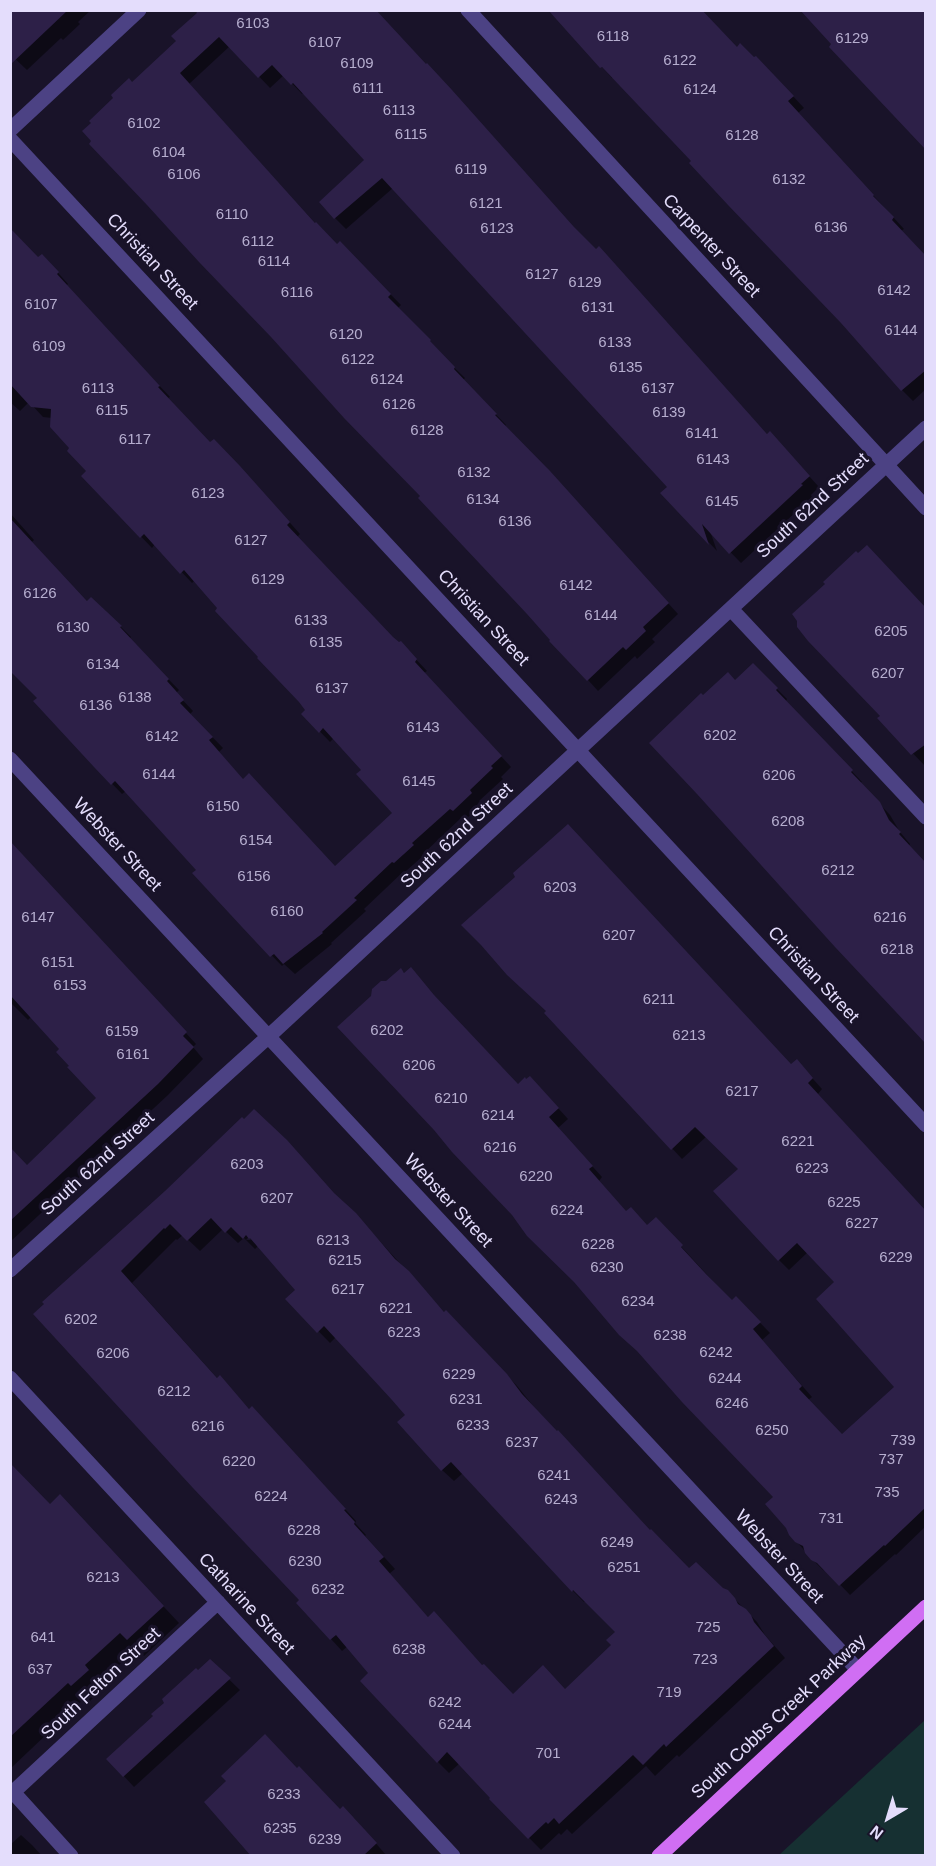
<!DOCTYPE html>
<style>
body{margin:0}
#map{position:relative;width:936px;height:1866px;overflow:hidden;background:#191329;font-family:Helvetica,sans-serif}
canvas{display:block}
.frame{position:absolute;inset:0;border:12px solid #e4ddfc;pointer-events:none}
.north{position:absolute;left:858px;top:1788px;width:60px;height:60px;-webkit-text-stroke:4px #191329;paint-order:stroke;rotate:218deg;font-size:16px;font-weight:700;line-height:24px;text-align:center;color:#e4ddfc}
.north::after{content:'';display:block;margin:auto;width:21px;height:27px;background:#e4ddfc;clip-path:polygon(50% 0,100% 100%,50% 72%,0 100%)}
</style>
<div id="map">
<canvas width="936" height="1866"></canvas>
<div class="frame"></div>
<div class="north">N</div>
</div>
<script>
const c = document.querySelector('canvas').getContext('2d');
c.lineJoin = 'round';
function fill(path, color) { c.fillStyle = color; c.fill(path, 'evenodd'); }
const toPath = rows => new Path2D(rows.map(r => 'M' + r).join(''));
function trace(path, color, width, dash) { c.strokeStyle = color; c.lineWidth = width; c.lineCap = dash ? 'butt' : 'round'; c.setLineDash(dash || []); c.stroke(path); }
function drawText(font, color, halo, rows, align = 'center') {
  c.font = font + ' Helvetica,sans-serif'; c.lineWidth = 6; c.setLineDash([]); c.textBaseline = 'middle'; c.strokeStyle = halo; c.fillStyle = color; for (const [text, x, y, turn = 0] of rows) {
    c.save(); c.translate(x, y); c.rotate((+turn || 0) * Math.PI / 180); c.textAlign = isNaN(turn) ? turn : align; if (halo) c.strokeText(text, 0, 0); c.fillText(text, 0, 0); c.restore();
  }
}
const green = toPath([
 [925,1720,925,1855,779,1855]
]);
const shadow = toPath([
 [10,10,91,10,78,22,80,24,63,40,61,38,27,70,10,54],
 [205,10,585,240,768,435,780,444,819,487,811,495,812,497,741,563,710,531,717,551,662,493,670,487,393,188,346,229,335,218,321,202,367,160,304,92,302,94,284,75,270,88,230,46,189,84,316,224,337,246,340,243,401,305,397,309,440,352,439,353,465,378,463,380,506,425,505,426,560,484,678,614,652,639,655,642,637,659,635,656,598,691,422,496,132,84,178,41],
 [548,10,702,10,737,48,767,68,804,108,798,113,904,229,901,231,926,257,926,389,913,401,902,390,842,322,693,161,614,77,612,78,602,67],
 [10,229,38,259,52,266,68,284,66,286,170,397,168,398,210,444,251,479,300,534,297,537,394,640,411,654,427,671,424,673,511,767,501,777,503,779,479,801,482,804,464,821,461,818,422,855,423,856,405,872,404,871,364,909,366,911,331,943,332,944,295,974,284,964,282,966,243,926,198,870,126,791,122,794,95,766,39,698,10,668,10,513,34,540,32,542,88,602,91,599,121,627,131,637,129,639,179,690,176,693,193,711,190,714,223,748,219,752,244,781,336,868,395,813,363,770,334,738,330,742,303,714,307,710,195,580,192,583,155,544,152,548,83,476,88,471,52,418,43,417,29,402,20,411,10,402],
 [926,610,926,767,879,718,882,716],
 [753,665,787,699,786,701,862,782,860,783,890,815,900,832,910,844,909,846,703,697,735,682],
 [10,842,196,1044,193,1047,203,1059,168,1095,10,1242,10,1148,27,1166,98,1098,71,1066,61,1049,32,1016,28,1020,10,1002],
 [401,970,444,1008,518,1085,540,1088,568,1119,558,1128,602,1177,599,1181,626,1213,648,1227,656,1219,732,1302,736,1298,770,1333,762,1340,812,1397,808,1400,842,1436,896,1387,836,1282,808,1252,789,1270,779,1260,740,1170,707,1136,682,1159,546,1013,792,1066,797,1061,822,1089,818,1094,924,1211,926,1210,926,1526,896,1555,895,1554,850,1595,828,1572,823,1570,812,1559,790,1534,775,1497,387,983],
 [166,1192,341,1202,367,1227,445,1313,458,1323,518,1387,534,1407,650,1531,690,1570,727,1591,757,1622,765,1635,785,1658,679,1757,677,1755,655,1776,646,1766,572,1834,567,1829,561,1835,559,1833,541,1850,491,1799,492,1798,460,1763,449,1773,438,1762,348,1646,342,1651,331,1639,301,1600,35,1314],
 [223,1229,238,1243,244,1238,246,1240,254,1231,257,1234,250,1240,246,1240,255,1249,258,1246,297,1290,287,1299,330,1343,336,1337,407,1415,442,1470,454,1481,463,1473,573,1591,584,1602,586,1601,617,1632,613,1645,565,1690,513,1696,429,1618,389,1574,395,1569,365,1536,366,1535,355,1523,356,1521,264,1420,250,1410,218,1379,132,1283,176,1239,177,1240,183,1235,200,1251],
 [50,1505,76,1513,179,1623,144,1656,137,1648,101,1682,104,1687,89,1702,85,1698,10,1769,10,1632],
 [210,1661,240,1690,134,1787,108,1759,155,1716],
 [297,1770,340,1810,354,1818,386,1855,252,1856],
 [21,1835,32,1845,42,1856,10,1856,10,1845]
]);
const building = toPath([
 [10,10,68,10,10,65],
 [195,10,376,10,426,64,427,63,452,90,574,227,596,249,599,246,767,434,770,431,810,476,801,484,803,485,729,554,702,524,709,545,660,493,667,487,382,178,334,219,319,202,364,160,293,83,291,85,272,65,258,78,219,37,180,73,315,223,316,222,337,244,340,241,391,294,388,297,431,340,430,341,455,367,454,369,497,414,495,415,550,471,669,603,643,627,646,631,626,650,623,647,587,681,549,641,550,640,527,614,418,498,420,496,344,418,271,337,199,262,147,205,89,144,91,141,82,131,91,123,89,121,113,98,111,95,129,78,132,82,176,41,171,36,197,13],
 [548,10,702,10,737,47,740,43,754,57,756,56,794,96,788,101,874,195,873,196,894,217,892,220,926,256,926,370,901,391,841,323,728,205,689,163,691,161,602,67,600,68],
 [800,10,926,10,926,150,829,47,831,44],
 [10,228,38,257,42,254,59,272,57,274,160,386,158,387,210,442,214,439,240,466,290,522,287,525,393,637,399,642,401,641,417,659,415,662,502,756,491,766,493,768,470,790,472,793,453,811,450,809,412,843,414,845,394,863,392,862,354,898,357,900,322,932,323,933,283,964,274,954,270,957,242,927,192,873,196,870,115,781,111,785,94,767,33,701,37,698,10,671,10,518,87,601,91,597,122,626,120,627,169,679,167,681,184,700,180,703,213,737,209,740,243,779,249,773,335,866,392,813,356,774,361,770,323,728,319,733,301,714,305,710,299,702,257,658,258,657,215,611,217,608,184,570,180,574,144,534,140,538,81,476,86,471,67,451,69,448,50,427,51,409,31,407,10,384],
 [867,545,926,608,926,744,911,755,877,718,880,716,808,641,797,627,797,621,792,614,825,584,823,582,856,551,858,553],
 [753,663,778,688,776,690,853,770,851,772,880,802,889,820,901,832,899,834,926,863,926,1044,835,947,697,794,649,743,701,693,703,695,728,672,735,680],
 [568,824,791,1064,797,1059,813,1078,808,1083,926,1211,926,1507,885,1546,884,1545,839,1586,817,1563,811,1560,805,1553,803,1546,795,1542,789,1535,786,1528,765,1504,773,1497,682,1402,637,1351,619,1335,574,1282,527,1236,512,1215,452,1152,434,1130,337,1027,371,996,372,989,381,981,386,981,401,968,404,973,411,967,434,995,518,1084,525,1077,526,1079,530,1076,559,1108,549,1117,593,1166,589,1169,626,1211,631,1207,647,1225,656,1217,683,1245,681,1247,706,1274,732,1300,736,1296,761,1322,753,1329,802,1386,799,1389,842,1434,894,1387,816,1299,834,1282,797,1243,778,1261,713,1191,738,1169,695,1127,671,1150,544,1013,546,1011,507,975,481,945,461,925,515,877,513,873],
 [10,841,187,1032,183,1036,194,1047,158,1084,10,1221,10,1147,27,1165,96,1098,67,1067,69,1066,56,1052,59,1049,10,995],
 [254,1109,287,1140,334,1193,356,1213,395,1259,409,1271,444,1312,446,1310,507,1374,522,1394,557,1431,558,1430,650,1530,651,1529,689,1568,696,1562,723,1588,728,1590,735,1598,738,1604,746,1609,751,1615,754,1622,774,1646,666,1747,664,1744,643,1765,633,1755,559,1824,554,1818,548,1824,546,1822,528,1839,489,1799,490,1798,447,1752,437,1763,360,1681,368,1673,336,1635,330,1640,296,1603,299,1600,193,1488,33,1314,44,1304,42,1302,165,1191,242,1117,244,1119],
 [211,1218,225,1233,231,1227,243,1239,246,1235,249,1239,250,1238,295,1290,285,1299,317,1333,324,1326,392,1400,405,1415,397,1422,441,1471,451,1462,572,1592,573,1590,615,1632,606,1640,611,1645,565,1689,543,1665,513,1694,484,1664,482,1665,434,1611,428,1617,379,1561,384,1557,354,1524,355,1522,344,1510,346,1509,252,1406,249,1409,220,1375,217,1378,121,1271,164,1228,165,1229,170,1224,187,1241],
 [10,1463,50,1504,60,1494,164,1606,127,1640,120,1633,85,1665,89,1670,71,1686,68,1683,10,1737],
 [210,1659,231,1678,123,1777,106,1759,153,1716,151,1714,164,1703,162,1699,196,1668,198,1670],
 [265,1734,297,1768,299,1766,340,1809,343,1806,377,1843,363,1856,251,1856,204,1802,226,1781,221,1776]
]);
const minor = toPath([
 [468,10,926,508],
 [10,130,139,10],
 [10,139,926,1125],
 [731,609,926,817],
 [10,759,858,1670],
 [10,1270,269,1036,926,428],
 [10,1378,453,1856],
 [13,1792,71,1856],
 [10,1795,218,1602]
]);
const major = toPath([
 [659,1856,926,1607]
]);
const numberNames = [
 ["6103",253,24],
 ["6118",613,37],
 ["6129",852,39],
 ["6107",325,43],
 ["6122",680,61],
 ["6109",357,64],
 ["6111",368,89],
 ["6124",700,90],
 ["6113",399,111],
 ["6102",144,124],
 ["6115",411,135],
 ["6128",742,136],
 ["6104",169,153],
 ["6119",471,170],
 ["6106",184,175],
 ["6132",789,180],
 ["6121",486,204],
 ["6110",232,215],
 ["6136",831,228],
 ["6123",497,229],
 ["6112",258,242],
 ["6114",274,262],
 ["6127",542,275],
 ["6129",585,283],
 ["6142",894,291],
 ["6116",297,293],
 ["6107",41,305],
 ["6131",598,308],
 ["6144",901,331],
 ["6120",346,335],
 ["6133",615,343],
 ["6109",49,347],
 ["6122",358,360],
 ["6135",626,368],
 ["6124",387,380],
 ["6113",98,389],
 ["6137",658,389],
 ["6126",399,405],
 ["6115",112,411],
 ["6139",669,413],
 ["6128",427,431],
 ["6141",702,434],
 ["6117",135,440],
 ["6143",713,460],
 ["6132",474,473],
 ["6123",208,494],
 ["6134",483,500],
 ["6145",722,502],
 ["6136",515,522],
 ["6127",251,541],
 ["6129",268,580],
 ["6142",576,586],
 ["6126",40,594],
 ["6144",601,616],
 ["6133",311,621],
 ["6130",73,628],
 ["6205",891,632],
 ["6135",326,643],
 ["6134",103,665],
 ["6207",888,674],
 ["6137",332,689],
 ["6138",135,698],
 ["6136",96,706],
 ["6143",423,728],
 ["6202",720,736],
 ["6142",162,737],
 ["6144",159,775],
 ["6206",779,776],
 ["6145",419,782],
 ["6150",223,807],
 ["6208",788,822],
 ["6154",256,841],
 ["6212",838,871],
 ["6156",254,877],
 ["6203",560,888],
 ["6160",287,912],
 ["6147",38,918],
 ["6216",890,918],
 ["6207",619,936],
 ["6218",897,950],
 ["6151",58,963],
 ["6153",70,986],
 ["6211",659,1000],
 ["6202",387,1031],
 ["6159",122,1032],
 ["6213",689,1036],
 ["6161",133,1055],
 ["6206",419,1066],
 ["6217",742,1092],
 ["6210",451,1099],
 ["6214",498,1116],
 ["6221",798,1142],
 ["6216",500,1148],
 ["6203",247,1165],
 ["6223",812,1169],
 ["6220",536,1177],
 ["6207",277,1199],
 ["6225",844,1203],
 ["6224",567,1211],
 ["6227",862,1224],
 ["6213",333,1241],
 ["6228",598,1245],
 ["6229",896,1258],
 ["6215",345,1261],
 ["6230",607,1268],
 ["6217",348,1290],
 ["6234",638,1302],
 ["6221",396,1309],
 ["6202",81,1320],
 ["6223",404,1333],
 ["6238",670,1336],
 ["6242",716,1353],
 ["6206",113,1354],
 ["6229",459,1375],
 ["6244",725,1379],
 ["6212",174,1392],
 ["6231",466,1400],
 ["6246",732,1404],
 ["6233",473,1426],
 ["6216",208,1427],
 ["6250",772,1431],
 ["739",903,1441],
 ["6237",522,1443],
 ["737",891,1460],
 ["6220",239,1462],
 ["6241",554,1476],
 ["735",887,1493],
 ["6224",271,1497],
 ["6243",561,1500],
 ["731",831,1519],
 ["6228",304,1531],
 ["6249",617,1543],
 ["6230",305,1562],
 ["6251",624,1568],
 ["6213",103,1578],
 ["6232",328,1590],
 ["725",708,1628],
 ["641",43,1638],
 ["6238",409,1650],
 ["723",705,1660],
 ["637",40,1670],
 ["719",669,1693],
 ["6242",445,1703],
 ["6244",455,1725],
 ["701",548,1754],
 ["6233",284,1795],
 ["6235",280,1829],
 ["6239",325,1840]
];
const streetNames = [
 ["Carpenter Street",711,246,47],
 ["Christian Street",152,262,47],
 ["South 62nd Street",813,506,-43],
 ["Christian Street",483,618,47],
 ["South 62nd Street",457,836,-43],
 ["Webster Street",117,845,47],
 ["Christian Street",813,975,47],
 ["South 62nd Street",98,1164,-42],
 ["Webster Street",448,1201,47],
 ["Webster Street",779,1557,47],
 ["Catharine Street",246,1604,47],
 ["South Felton Street",101,1684,-43],
 ["South Cobbs Creek Parkway",779,1717,-43]
];
fill(green, '#163032');
fill(shadow, '#0007');
fill(building, '#2d2048');
trace(minor, '#4c4284', 15);
trace(major, '#d06ef3', 15);
drawText('15px', '#b6aecf', null, numberNames);
drawText('18px', '#e4ddfc', '#191329', streetNames);
</script>
